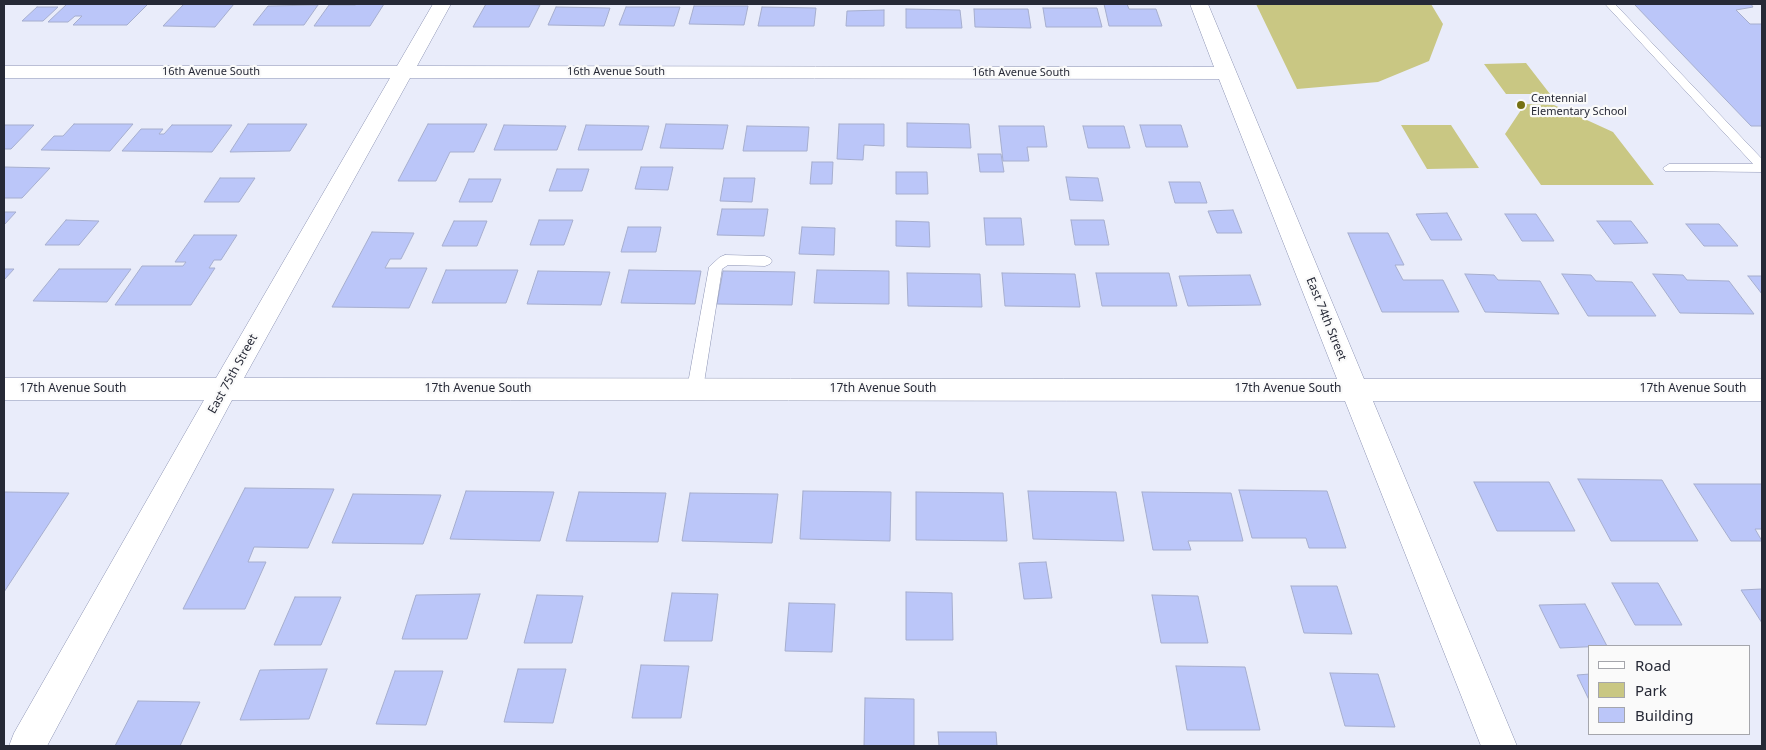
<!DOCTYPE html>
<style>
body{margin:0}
#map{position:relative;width:1766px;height:750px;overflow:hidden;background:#e9ecfa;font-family:"Noto Sans",sans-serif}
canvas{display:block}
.frame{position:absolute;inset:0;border:5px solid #262936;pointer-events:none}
.legend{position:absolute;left:1588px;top:645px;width:162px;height:90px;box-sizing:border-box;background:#fafafa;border:1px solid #a5a6ac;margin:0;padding:6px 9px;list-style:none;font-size:15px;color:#262936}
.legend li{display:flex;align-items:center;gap:10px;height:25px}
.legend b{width:25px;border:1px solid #a5a6ac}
</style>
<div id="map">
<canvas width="1766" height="750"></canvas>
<div class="frame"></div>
<ul class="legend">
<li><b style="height:6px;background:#fff"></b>Road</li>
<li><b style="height:14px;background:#c9c783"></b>Park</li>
<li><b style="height:14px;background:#bbc6f9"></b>Building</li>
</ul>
</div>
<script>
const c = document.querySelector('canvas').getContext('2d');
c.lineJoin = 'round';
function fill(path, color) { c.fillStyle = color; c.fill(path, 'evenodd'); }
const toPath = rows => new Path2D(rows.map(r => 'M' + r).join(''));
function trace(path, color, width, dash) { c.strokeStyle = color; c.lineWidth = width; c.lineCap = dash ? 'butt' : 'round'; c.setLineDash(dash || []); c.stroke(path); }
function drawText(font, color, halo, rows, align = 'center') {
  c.font = font + ' "Noto Sans",sans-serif'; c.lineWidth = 4.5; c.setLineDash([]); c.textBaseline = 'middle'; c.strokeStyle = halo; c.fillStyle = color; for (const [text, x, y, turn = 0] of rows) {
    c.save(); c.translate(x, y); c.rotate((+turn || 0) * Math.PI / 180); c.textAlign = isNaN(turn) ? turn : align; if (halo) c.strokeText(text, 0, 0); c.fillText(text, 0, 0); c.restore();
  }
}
const green = toPath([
 [1256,4,1431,4,1443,24,1429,61,1378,82,1297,89],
 [1526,63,1550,94,1506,94,1484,64],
 [1525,104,1554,105,1613,132,1654,185,1541,185,1505,134],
 [1401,125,1451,125,1479,168,1427,169]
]);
const building = toPath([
 [67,4,148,4,127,25,73,25,82,16,75,16,68,22,48,22,67,4],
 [184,4,234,4,215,27,163,26,184,4],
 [357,4,384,4,370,26,314,26,329,5,355,5,357,4],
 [486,4,517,4,540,5,529,27,473,27,486,4],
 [1104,4,1127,4,1129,9,1156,9,1162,26,1109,26,1104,4],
 [1634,4,1751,4,1753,7,1736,10,1750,24,1762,24,1762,126,1751,126,1634,4],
 [318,5,304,25,253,25,268,6,318,5],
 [694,6,748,6,744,25,689,24,694,6],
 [37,7,58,7,43,21,22,21,37,7],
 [556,7,610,8,604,26,548,25,556,7],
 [626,7,680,7,674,26,619,25,626,7],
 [762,7,816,8,814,26,758,26,762,7],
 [1043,8,1097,8,1102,27,1046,27,1043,8],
 [906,9,960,10,962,28,906,28,906,9],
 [974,9,1028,9,1031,28,975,27,974,9],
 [884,10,884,26,846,26,847,11,884,10],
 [907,123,969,124,971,148,907,147,907,123],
 [74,124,133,124,110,151,41,150,54,136,63,136,74,124],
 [248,124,307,124,290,151,230,152,248,124],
 [428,124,487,124,474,152,450,152,436,181,398,181,428,124],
 [666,124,728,125,723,149,660,148,666,124],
 [839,124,884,124,884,146,864,145,863,160,837,159,839,124],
 [4,125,34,125,11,149,4,149,4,125],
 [172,125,232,125,212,152,122,151,141,129,163,129,159,134,164,134,172,125],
 [504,125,566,126,557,150,494,150,504,125],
 [586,125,649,126,642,150,578,150,586,125],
 [1140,125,1181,125,1188,147,1146,147,1140,125],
 [747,126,809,127,807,151,743,151,747,126],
 [999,126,1044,126,1047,147,1027,147,1029,161,1003,161,999,126],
 [1083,126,1124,126,1130,148,1088,148,1083,126],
 [978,154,1001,154,1004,172,980,172,978,154],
 [812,162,833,162,832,184,810,184,812,162],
 [4,167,50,168,22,198,4,198,4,167],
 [641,167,673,167,668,190,635,189,641,167],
 [557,169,589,169,582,191,549,191,557,169],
 [896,172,927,172,928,194,896,194,896,172],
 [1066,177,1098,178,1103,201,1070,200,1066,177],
 [220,178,255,178,239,202,204,202,220,178],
 [724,178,755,178,752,202,720,201,724,178],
 [469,179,501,179,492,202,459,202,469,179],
 [1169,182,1200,182,1207,203,1175,203,1169,182],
 [722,209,768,209,764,236,717,235,722,209],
 [1233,210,1242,233,1217,233,1208,211,1233,210],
 [4,212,16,212,4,225,4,212],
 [1447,213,1462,240,1431,240,1416,214,1447,213],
 [1505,214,1536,214,1554,241,1522,241,1505,214],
 [984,218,1021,218,1024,245,986,245,984,218],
 [66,220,99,221,79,245,45,245,66,220],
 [539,220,573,220,564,245,530,245,539,220],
 [1071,220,1104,220,1109,245,1075,245,1071,220],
 [454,221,487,221,477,246,442,246,454,221],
 [896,221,929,222,930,247,896,246,896,221],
 [1597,221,1631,221,1648,243,1614,244,1597,221],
 [1686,224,1719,224,1738,246,1704,246,1686,224],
 [628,227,661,227,656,252,621,252,628,227],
 [802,227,835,228,834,255,799,254,802,227],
 [372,232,414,233,401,259,390,259,385,268,427,268,409,308,332,307,372,232],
 [1348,233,1388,233,1404,265,1395,265,1403,280,1443,280,1459,312,1382,312,1348,233],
 [194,235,237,235,221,260,214,260,209,268,215,268,191,305,115,305,142,266,183,266,186,262,175,262,194,235],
 [4,269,14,269,4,280,4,269],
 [59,269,131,269,107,302,33,301,59,269],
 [446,270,518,270,506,303,432,303,446,270],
 [629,270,701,271,695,304,621,303,629,270],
 [817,270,889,271,889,304,814,303,817,270],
 [538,271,610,272,601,305,527,304,538,271],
 [723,271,795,272,792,305,717,304,723,271],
 [907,273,980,274,982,307,908,306,907,273],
 [1002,273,1075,274,1080,307,1005,306,1002,273],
 [1096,273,1169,273,1177,306,1102,306,1096,273],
 [1465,274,1494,275,1498,280,1540,281,1559,314,1485,312,1465,274],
 [1562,274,1591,275,1596,281,1632,282,1656,316,1588,316,1562,274],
 [1653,274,1683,275,1687,280,1729,281,1754,314,1680,313,1653,274],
 [1250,275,1261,305,1188,306,1179,276,1250,275],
 [1748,276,1762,276,1762,294,1748,276],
 [1578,479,1662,480,1698,541,1611,541,1578,479],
 [1474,482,1549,482,1575,531,1497,531,1474,482],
 [1694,484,1762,484,1762,529,1755,529,1762,541,1731,541,1694,484],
 [245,488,334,489,308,548,254,547,248,562,266,562,245,609,183,609,245,488],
 [1239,490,1327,491,1346,548,1309,548,1306,538,1252,538,1239,490],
 [466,491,554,492,540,541,450,539,466,491],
 [803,491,891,492,890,541,800,539,803,491],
 [1028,491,1116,492,1124,541,1033,539,1028,491],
 [4,492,69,493,4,592,4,492],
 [579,492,666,493,658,542,566,541,579,492],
 [916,492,1003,493,1007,541,916,540,916,492],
 [1142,492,1231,493,1243,541,1188,541,1191,550,1153,550,1142,492],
 [690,493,778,494,772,543,682,541,690,493],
 [353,494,441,495,423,544,332,543,353,494],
 [1046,562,1052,598,1024,599,1019,563,1046,562],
 [1612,583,1658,583,1682,625,1635,625,1612,583],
 [1291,586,1337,586,1352,634,1304,633,1291,586],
 [1762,589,1762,623,1741,590,1762,589],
 [906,592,952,593,953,640,906,640,906,592],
 [672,593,718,594,712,641,664,641,672,593],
 [480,594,467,639,402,639,416,595,480,594],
 [537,595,583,596,572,643,524,643,537,595],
 [1152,595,1198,596,1208,643,1161,643,1152,595],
 [295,597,341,597,321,645,274,645,295,597],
 [789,603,835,604,832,652,785,651,789,603],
 [1585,604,1607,646,1560,648,1539,605,1585,604],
 [641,665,689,666,681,718,632,718,641,665],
 [1176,666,1245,667,1260,730,1187,730,1176,666],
 [327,669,309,719,240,720,260,670,327,669],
 [518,669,566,669,553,723,504,722,518,669],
 [395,671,443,671,426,725,376,724,395,671],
 [1330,673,1378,674,1395,727,1345,726,1330,673],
 [1590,674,1590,702,1577,675,1590,674],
 [865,698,914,699,914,746,864,746,865,698],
 [138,701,200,702,180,746,115,746,138,701],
 [938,732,996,732,997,746,939,746,938,732]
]);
const service = toPath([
 [1605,4,1615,4,1762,159,1762,172,1665,171,1663,168,1669,164,1753,164,1605,4],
 [725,255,765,256,770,258,772,261,770,264,765,266,728,265,722,269,703,389,700,393,695,395,690,393,687,389,709,267,720,257,725,255]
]);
const minor = toPath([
 [433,4,451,4,417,66,1214,67,1190,4,1208,4,1364,379,1762,379,1762,401,1373,401,1517,746,1481,746,1345,401,232,400,47,746,9,746,14,733,204,400,4,400,4,378,216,378,390,78,4,78,4,66,397,66,433,4],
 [410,78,1219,79,1337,379,244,378,410,78]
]);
const markers = [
 [1521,105,5,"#757113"]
];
const farStreetnames = [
 ["16th Avenue South",211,72],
 ["16th Avenue South",616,72],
 ["16th Avenue South",1021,73]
];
const farPoinames = [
 ["Centennial",1531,99],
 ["Elementary School",1531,112]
];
const streetNames = [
 ["East 74th Street",1326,319,68],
 ["East 75th Street",233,374,-61],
 ["17th Avenue South",73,389],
 ["17th Avenue South",478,389],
 ["17th Avenue South",883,389],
 ["17th Avenue South",1288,389],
 ["17th Avenue South",1693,389]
];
fill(green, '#c9c783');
fill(building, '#bbc6f9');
trace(building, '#a6aece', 1);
trace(service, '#8c93b3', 1);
trace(minor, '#8c93b3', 1);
fill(service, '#fff');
fill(minor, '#fff');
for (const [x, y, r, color] of markers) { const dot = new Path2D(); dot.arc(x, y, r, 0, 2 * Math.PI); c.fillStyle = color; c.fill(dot); trace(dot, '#fafafa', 2); }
drawText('11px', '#262936', '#fafafa', farStreetnames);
drawText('11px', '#262936', '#fafafa', farPoinames, 'left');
drawText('12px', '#262936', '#fafafa', streetNames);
</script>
